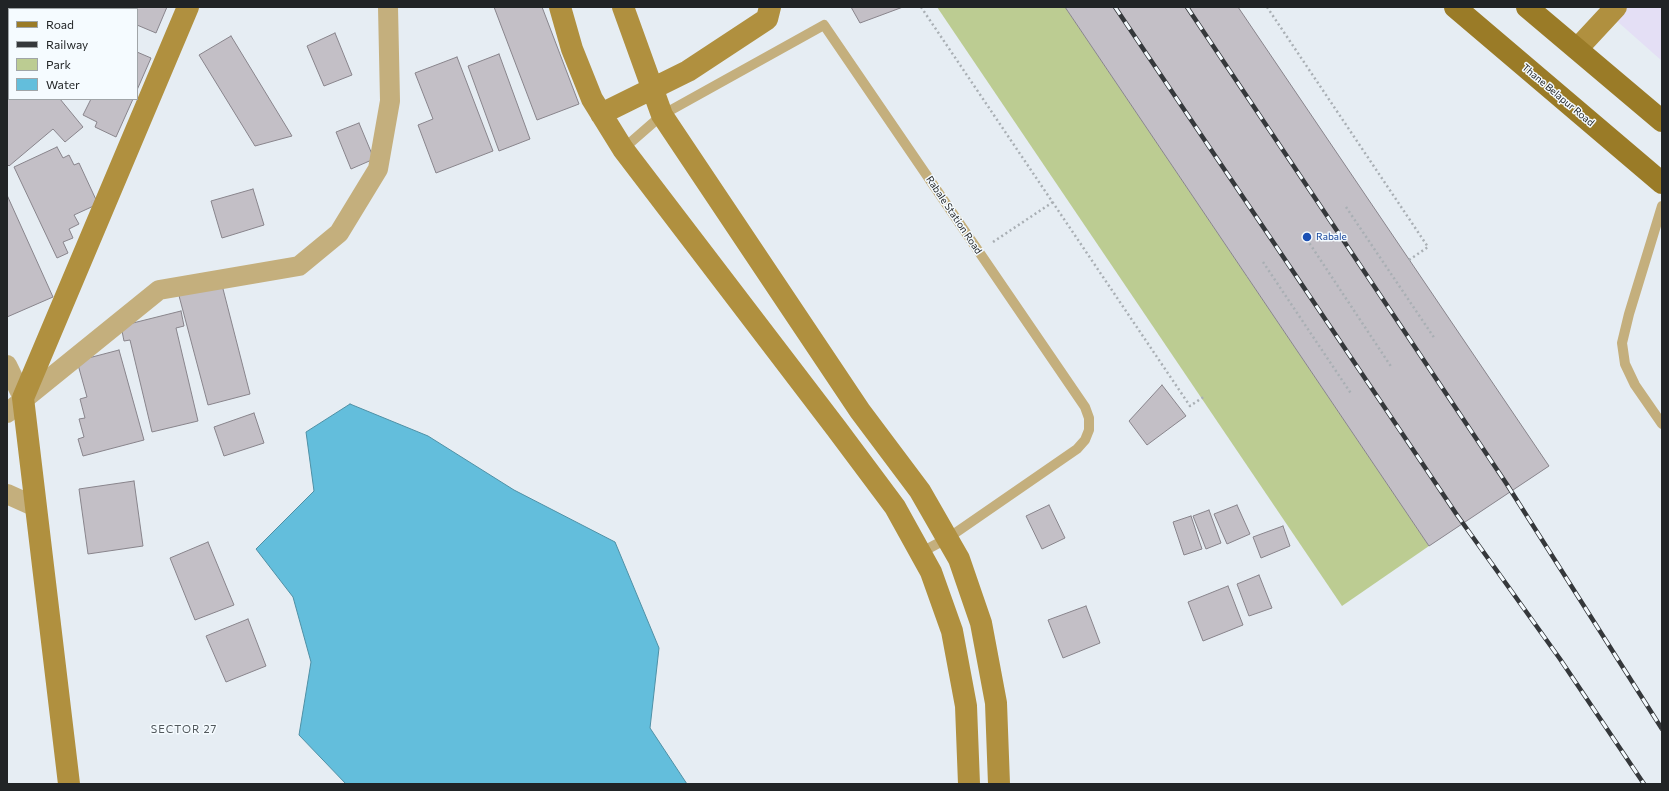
<!DOCTYPE html>
<style>
body{margin:0}
#map{position:relative;width:1669px;height:791px;overflow:hidden;background:#e6edf3;font-family:Commissioner,sans-serif}
canvas{display:block}
.frame{position:absolute;inset:0;border:8px solid #212426;pointer-events:none}
.legend{position:absolute;left:8px;top:8px;width:130px;height:92px;box-sizing:border-box;background:#f5fbff;border:1px solid #a0a5a8;margin:0;padding:5px 7px;list-style:none;font-size:12px;color:#212426}
.legend li{display:flex;align-items:center;gap:8px;height:20px}
.legend b{width:20px;border:1px solid #a0a5a8}
</style>
<div id="map">
<canvas width="1669" height="791"></canvas>
<div class="frame"></div>
<ul class="legend">
<li><b style="height:5px;background:#9a7b27"></b>Road</li>
<li><b style="height:5px;background:#35383b"></b>Railway</li>
<li><b style="height:11px;background:#bccc92"></b>Park</li>
<li><b style="height:11px;background:#63bedc"></b>Water</li>
</ul>
</div>
<script>
const c = document.querySelector('canvas').getContext('2d');
c.lineJoin = 'round';
function fill(path, color) { c.fillStyle = color; c.fill(path, 'evenodd'); }
const toPath = rows => new Path2D(rows.map(r => 'M' + r).join(''));
function trace(path, color, width, dash) { c.strokeStyle = color; c.lineWidth = width; c.lineCap = dash ? 'butt' : 'round'; c.setLineDash(dash || []); c.stroke(path); }
function drawText(font, color, halo, rows, align = 'center') {
  c.font = font + ' Commissioner,sans-serif'; c.lineWidth = 3; c.setLineDash([]); c.textBaseline = 'middle'; c.strokeStyle = halo; c.fillStyle = color; for (const [text, x, y, turn = 0] of rows) {
    c.save(); c.translate(x, y); c.rotate((+turn || 0) * Math.PI / 180); c.textAlign = isNaN(turn) ? turn : align; if (halo) c.strokeText(text, 0, 0); c.fillText(text, 0, 0); c.restore();
  }
}
const industrial = toPath([
 [1601,7,1662,7,1662,61]
]);
const green = toPath([
 [937,7,1065,7,1429,546,1342,606]
]);
const water = toPath([
 [350,404,428,436,514,490,615,542,659,648,650,728,687,784,346,784,299,735,311,662,293,597,256,549,314,491,306,432,350,404]
]);
const building = toPath([
 [111,7,167,7,156,33,137,25,137,9,110,9,111,7],
 [494,7,542,7,579,104,537,120,494,7],
 [851,7,903,7,860,23,851,7],
 [1065,7,1238,7,1549,466,1429,546,1065,7],
 [7,30,9,30,9,74,7,74,7,30],
 [335,33,352,75,324,86,307,46,335,33],
 [231,36,292,136,255,146,199,55,231,36],
 [137,52,151,58,137,90,137,52],
 [499,54,530,139,499,151,468,66,499,54],
 [457,57,493,151,436,173,418,125,433,119,415,73,457,57],
 [9,87,9,99,60,99,83,127,65,142,53,129,9,166,7,164,7,89,9,87],
 [91,99,133,99,116,137,95,127,97,122,83,115,91,99],
 [359,123,374,159,351,169,336,132,359,123],
 [57,147,63,158,69,155,74,165,79,163,98,204,74,215,79,224,69,229,73,238,63,242,68,253,57,258,14,167,57,147],
 [253,189,264,225,222,238,211,201,253,189],
 [7,195,53,297,7,317,7,195],
 [222,285,250,394,208,405,178,292,222,285],
 [181,311,184,326,176,328,198,421,152,432,130,340,124,341,121,326,181,311],
 [119,350,144,440,83,456,78,439,84,437,79,419,85,418,80,399,87,397,77,361,119,350],
 [1162,385,1186,416,1147,445,1129,421,1162,385],
 [254,413,264,443,224,456,214,427,254,413],
 [134,481,143,546,88,554,79,489,134,481],
 [1049,505,1065,538,1042,549,1026,516,1049,505],
 [1237,505,1250,534,1227,544,1214,514,1237,505],
 [1209,510,1221,543,1206,549,1193,516,1209,510],
 [1191,516,1202,549,1184,555,1173,522,1191,516],
 [1283,526,1290,546,1261,558,1253,537,1283,526],
 [208,542,234,605,195,620,170,558,208,542],
 [1259,575,1272,608,1249,616,1237,584,1259,575],
 [1228,586,1243,625,1203,641,1188,602,1228,586],
 [1086,606,1100,643,1063,658,1048,620,1086,606],
 [248,619,266,666,226,682,206,636,248,619]
]);
const path = toPath([
 [921,7,1190,406,1205,396],
 [1267,7,1428,247,1409,260],
 [1346,207,1435,339],
 [1304,235,1392,368],
 [993,242,1053,202],
 [1263,262,1352,395]
]);
const lane = toPath([
 [623,149,662,115,824,25,1085,407,1089,418,1089,430,1085,440,1077,449,948,538,920,553],
 [1662,206,1629,314,1622,343,1625,364,1635,385,1662,424]
]);
const street = toPath([
 [7,365,23,398],
 [7,413,159,290,299,266,339,233,378,169,390,101,388,7],
 [7,494,36,507]
]);
const secondary = toPath([
 [560,7,572,49,592,99,623,149,836,428,895,507,931,572,952,631,966,706,969,784],
 [623,7,662,115,860,411,920,491,959,559,981,623,996,703,999,784],
 [1577,49,1616,7],
 [601,114,688,71,767,19,770,7],
 [69,784,23,398,188,7]
]);
const primary = toPath([
 [1455,7,1662,183],
 [1527,7,1662,121]
]);
const rail = toPath([
 [1115,7,1457,515,1560,659,1644,784],
 [1187,7,1506,483,1662,729]
]);
const markers = [
 [1307,237,5,"#1a4fb4"]
];
const streetNames = [
 ["Thane Belapur Road",1558,95,40],
 ["Rabale Station Road",954,215,56]
];
const transitNames = [
 ["Rabale",1316,237]
];
const neighbourhoodNames = [
 ["SECTOR 27",184,729]
];
fill(industrial, '#e4dff5');
fill(green, '#bccc92');
fill(water, '#63bedc');
trace(water, '#4f90a5', 1);
fill(building, '#c3bfc6');
trace(building, '#88848b', 1);
trace(path, '#a9afb4', 2.5, [2, 3]);
trace(lane, '#c4af7d', 10);
trace(street, '#c4af7d', 20);
trace(secondary, '#b0903f', 22);
trace(primary, '#9a7b27', 22);
trace(rail, '#35383b', 4.5);
trace(rail, '#f5fbff', 3, [9]);
for (const [x, y, r, color] of markers) { const dot = new Path2D(); dot.arc(x, y, r, 0, 2 * Math.PI); c.fillStyle = color; c.fill(dot); trace(dot, '#f5fbff', 1.5); }
drawText('10px', '#212426', '#f5fbff', streetNames);
drawText('10px', '#164399', '#f5fbff', transitNames, 'left');
c.letterSpacing = '1px';
drawText('11px', '#51585c', '#f5fbff', neighbourhoodNames);
c.letterSpacing = '0px';
</script>
